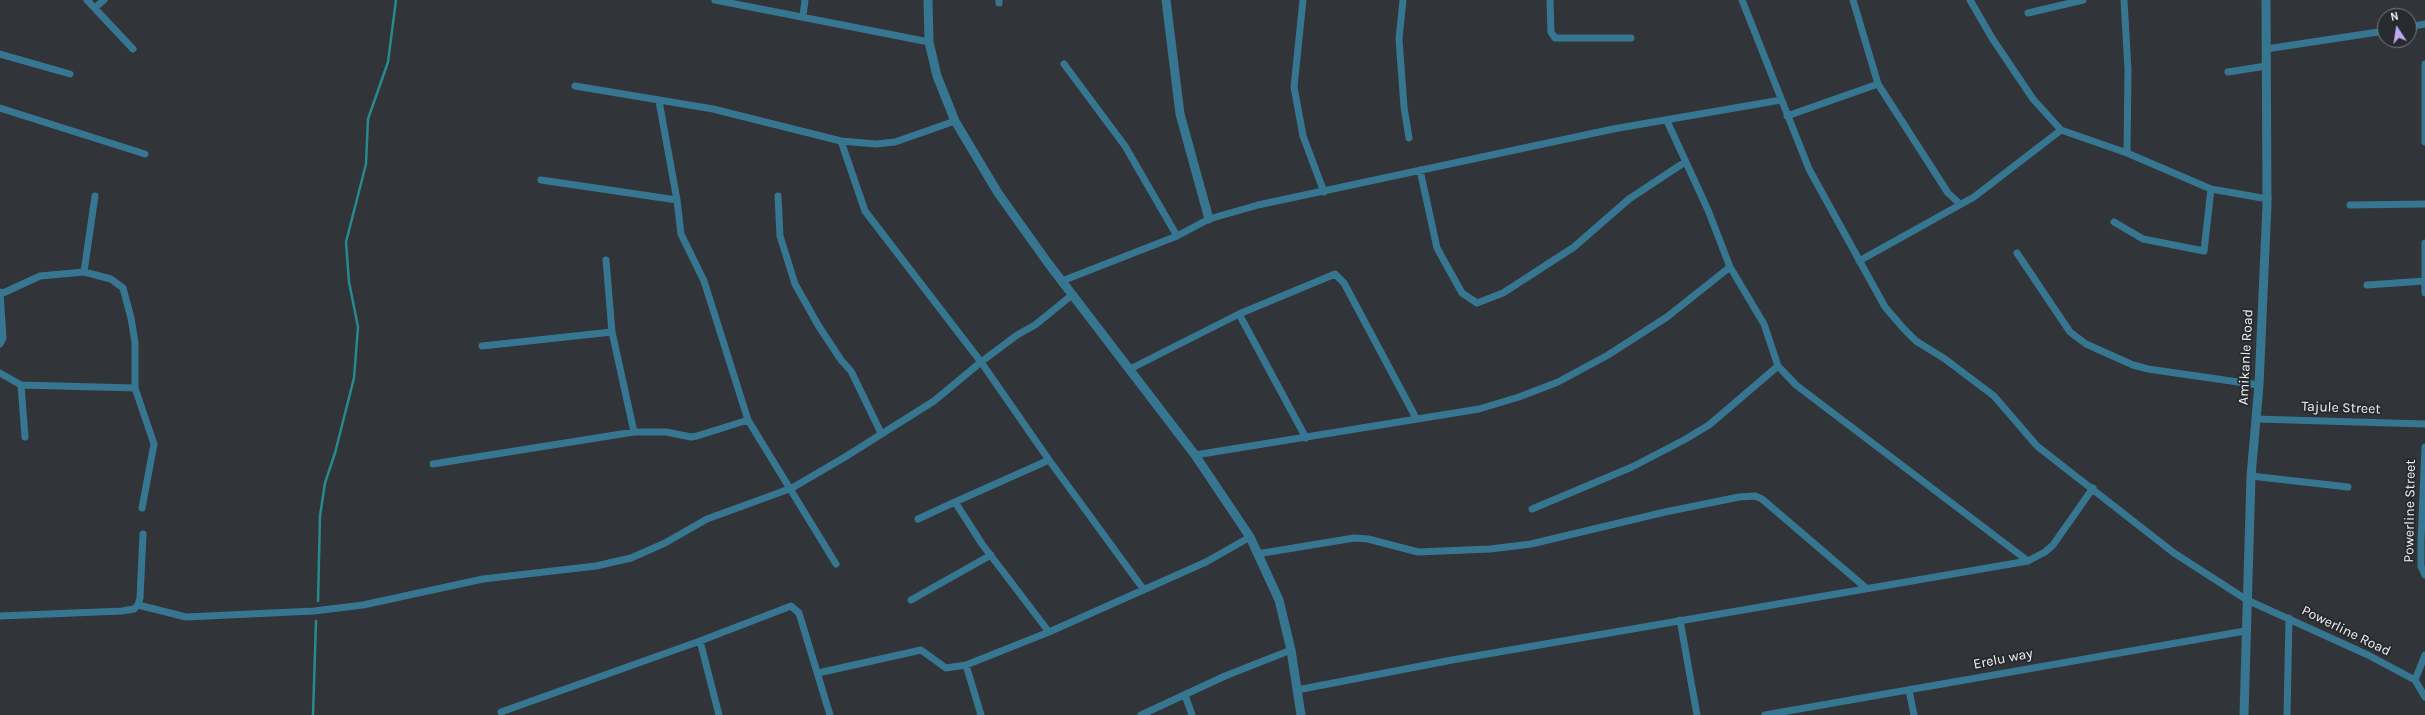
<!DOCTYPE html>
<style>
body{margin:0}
#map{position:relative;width:2425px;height:715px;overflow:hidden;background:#313438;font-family:Karla,sans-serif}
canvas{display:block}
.north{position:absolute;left:2377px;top:8px;width:40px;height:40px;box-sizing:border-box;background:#272a2e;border:1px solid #787a7e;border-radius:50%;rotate:348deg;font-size:11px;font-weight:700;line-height:16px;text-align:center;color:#f1f2f5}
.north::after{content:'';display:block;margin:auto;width:14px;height:18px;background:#c1a8f3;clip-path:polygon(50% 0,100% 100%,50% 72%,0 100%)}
</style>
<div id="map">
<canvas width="2425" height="715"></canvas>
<div class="north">N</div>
</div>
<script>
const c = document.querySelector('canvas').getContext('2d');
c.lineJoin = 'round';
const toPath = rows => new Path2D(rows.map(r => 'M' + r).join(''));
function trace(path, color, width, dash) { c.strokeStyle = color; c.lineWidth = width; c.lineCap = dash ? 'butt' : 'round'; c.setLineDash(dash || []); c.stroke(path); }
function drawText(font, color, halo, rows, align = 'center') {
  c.font = font + ' Karla,sans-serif'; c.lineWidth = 4; c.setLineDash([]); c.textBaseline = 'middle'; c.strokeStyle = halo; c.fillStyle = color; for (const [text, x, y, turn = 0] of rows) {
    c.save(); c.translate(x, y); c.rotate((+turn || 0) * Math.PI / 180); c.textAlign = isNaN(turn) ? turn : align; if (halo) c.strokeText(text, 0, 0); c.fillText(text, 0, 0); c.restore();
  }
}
const stream = toPath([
 [318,601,320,516,325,483,335,453,354,378,358,327,349,282,346,242,366,164,368,119,388,62,396,0],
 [313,715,316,621]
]);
const minor = toPath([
 [87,0,133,49],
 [715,0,929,42],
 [1303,0,1294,87,1303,136,1324,192],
 [1403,0,1399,39,1404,107,1409,138],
 [1550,0,1551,32,1555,38,1631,38],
 [1742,0,1809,169,1885,307,1904,329,1916,341,1945,359,1994,396,2037,446,2174,553,2247,600,2368,655,2415,680,2425,697],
 [1853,0,1878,84,1948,193,1960,204],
 [1970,0,1992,38,2033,99,2061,130],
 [2124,0,2128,70,2127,153],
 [999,3,999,0],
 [95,8,104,0],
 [2028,13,2083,0],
 [803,16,805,0],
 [2409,27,2425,24],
 [2266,49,2385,31],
 [0,54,70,74],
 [1064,64,1125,146,1177,236],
 [2425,64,2425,142],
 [2228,72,2266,66],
 [575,86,713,109,841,141,876,144,895,142,955,121],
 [659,101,677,200,681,234,704,281,748,420,836,564],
 [0,108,145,154],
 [1787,116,1878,84],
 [1667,121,1708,210,1730,267,1764,324,1778,366,1796,385,2028,561],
 [841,141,865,211,981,362,1049,460,1144,590],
 [1420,170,1437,248,1462,293,1477,303,1503,293,1574,247,1629,199,1685,162],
 [541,180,677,200],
 [778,196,780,236,795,284,818,325,841,360,851,371,881,433],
 [2350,205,2425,204],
 [2114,222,2143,239,2204,251,2211,189],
 [2425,243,2425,293],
 [2017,253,2070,332,2086,344,2133,365,2148,369,2259,385],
 [606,260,612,332,634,432],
 [1859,261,1974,197,2061,130,2127,153,2211,189,2268,199],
 [84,272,111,279,123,288,131,318,135,342,135,388],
 [1062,281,1177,236,1209,219,1258,205,1613,129,1781,100],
 [2367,285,2424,281],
 [0,292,3,338,0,344],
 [1,294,40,276,84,272,95,196],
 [1239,314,1306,438],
 [482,346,612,332],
 [1130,369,1239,314,1335,274,1344,283,1416,418],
 [0,373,21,385,25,437],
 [21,385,135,388,154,444,142,508],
 [2256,419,2425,424],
 [2425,447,2421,541,2421,566,2425,575],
 [1195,455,1479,409,1519,397,1558,382,1608,355,1667,317,1730,267],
 [433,464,634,432,666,432,691,437,697,436,748,420],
 [2251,476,2348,487],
 [1532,509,1632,467,1684,440,1709,425,1778,366],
 [918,519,955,502],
 [1257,554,1354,538,1368,539,1418,552,1490,549,1531,544,1665,512,1739,497,1755,496,1762,499,1866,588],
 [911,600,991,555],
 [138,605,186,617,314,611,363,605,483,579,596,566,631,558,665,543,707,519,792,488,845,457,934,401,981,362,1017,335,1035,325,1072,295],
 [0,616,122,611,134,609,138,605,140,598,143,534],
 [1680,620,1697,715],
 [1049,632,982,544,955,502,1049,460],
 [700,641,719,715],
 [966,665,981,715],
 [818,673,921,650,946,668,966,665,1049,632,1206,562,1250,537],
 [2415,680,2425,655],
 [1297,690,1452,660,2028,561,2045,552,2053,545,2093,488],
 [1909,690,1914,715],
 [1185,695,1192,715],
 [501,712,700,641,791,606,799,613,830,715],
 [1141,715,1225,676,1291,650],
 [1765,715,2245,631],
 [2287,715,2289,618]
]);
const tertiary = toPath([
 [928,0,929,42,937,76,955,121,998,193,1048,263,1195,455,1250,537,1279,600,1291,650,1301,715],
 [1166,0,1180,114,1209,219],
 [2244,715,2251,476,2259,385,2267,205,2266,0]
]);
const streetNames = [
 ["Amikanle Road",2246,357,-87],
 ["Tajule Street",2341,408,2],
 ["Powerline Street",2410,511,-89],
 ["Powerline Road",2346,631,26],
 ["Erelu way",2003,659,-11]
];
trace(stream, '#278a8e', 2.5);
trace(minor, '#377690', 7);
trace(tertiary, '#377690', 9);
drawText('14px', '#f1f2f5', '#272a2e', streetNames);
</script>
